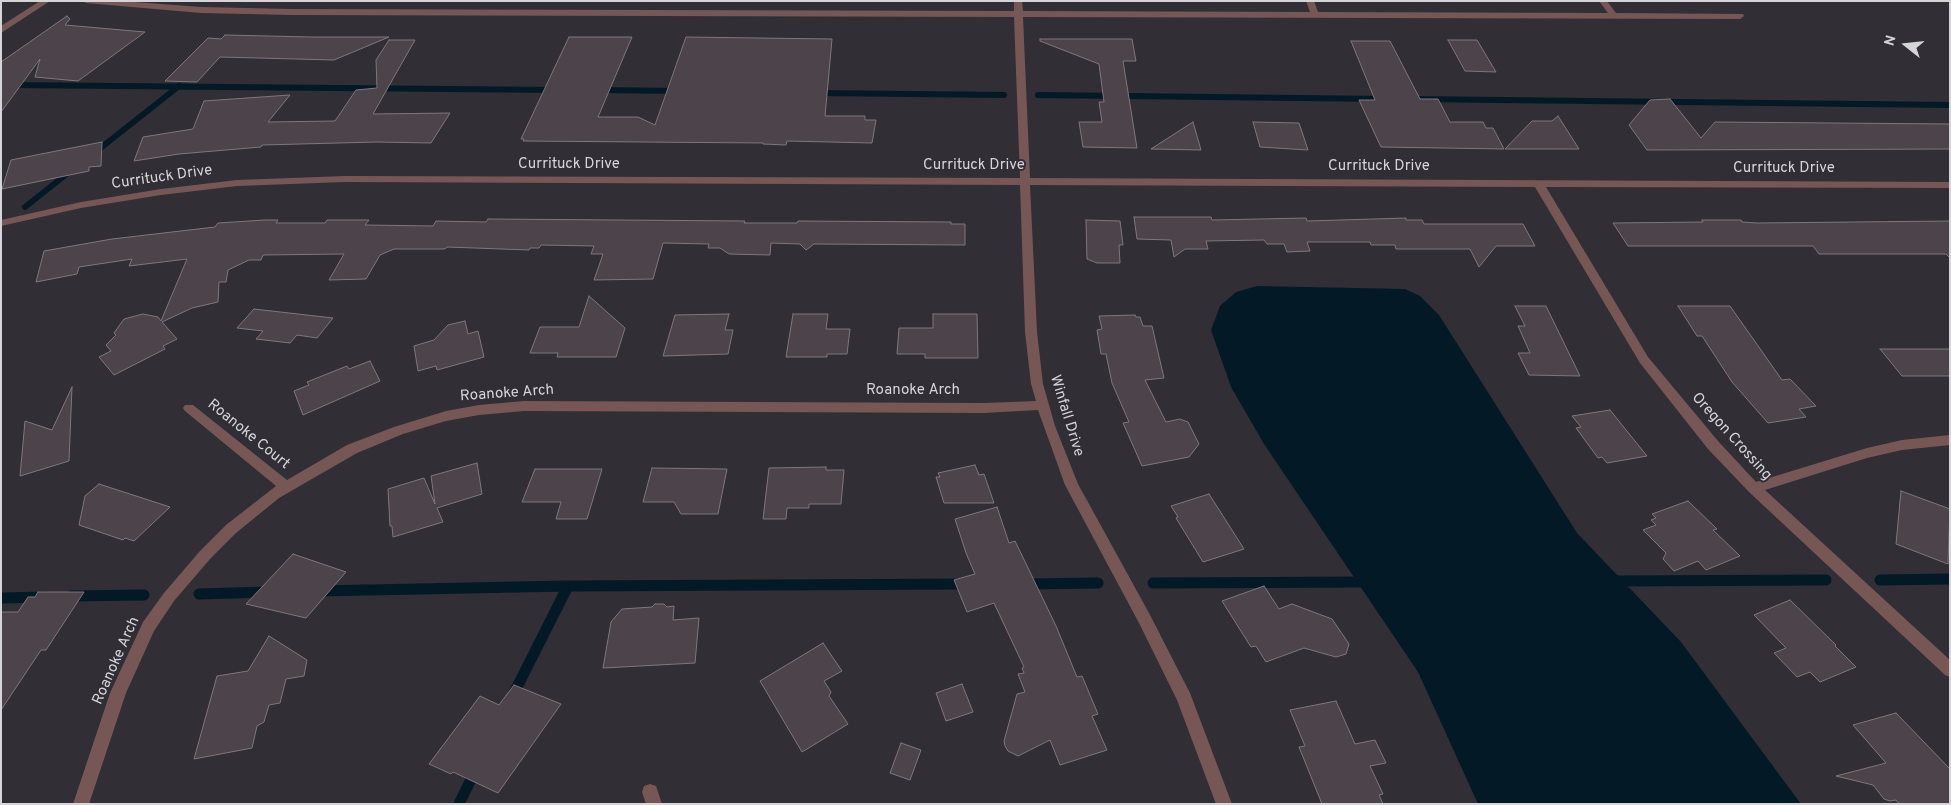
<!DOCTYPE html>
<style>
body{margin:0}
#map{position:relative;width:1951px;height:805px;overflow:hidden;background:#312e36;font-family:Overpass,sans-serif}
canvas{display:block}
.frame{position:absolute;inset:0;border:2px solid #d5d4d9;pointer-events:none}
.north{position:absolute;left:1881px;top:20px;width:50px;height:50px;-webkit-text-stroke:4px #312e36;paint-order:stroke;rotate:286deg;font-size:14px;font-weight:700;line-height:20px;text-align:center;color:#d5d4d9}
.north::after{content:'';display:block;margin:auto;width:18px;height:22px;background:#d5d4d9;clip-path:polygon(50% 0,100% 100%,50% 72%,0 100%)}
</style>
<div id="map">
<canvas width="1951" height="805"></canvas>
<div class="frame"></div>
<div class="north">N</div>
</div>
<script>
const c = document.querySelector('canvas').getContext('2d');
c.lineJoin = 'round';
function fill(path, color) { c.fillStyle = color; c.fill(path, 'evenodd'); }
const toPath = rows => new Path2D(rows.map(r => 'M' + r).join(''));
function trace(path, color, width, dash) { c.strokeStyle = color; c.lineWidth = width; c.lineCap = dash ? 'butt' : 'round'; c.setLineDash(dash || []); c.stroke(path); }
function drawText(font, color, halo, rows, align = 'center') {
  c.font = font + ' Overpass,sans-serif'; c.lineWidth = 4; c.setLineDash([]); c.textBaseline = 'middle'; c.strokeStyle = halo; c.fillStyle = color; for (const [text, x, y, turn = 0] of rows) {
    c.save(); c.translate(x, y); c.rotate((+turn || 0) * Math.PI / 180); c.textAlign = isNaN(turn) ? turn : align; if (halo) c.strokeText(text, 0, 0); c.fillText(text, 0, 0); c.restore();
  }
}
const water = toPath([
 [1257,286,1405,289,1420,296,1439,315,1577,533,1681,642,1801,804,1478,804,1418,672,1264,444,1231,387,1211,330,1220,306,1236,292]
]);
const streamFar1 = toPath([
 [9,85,556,90],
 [599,90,679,91],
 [817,93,1004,95],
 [1038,95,1385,99],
 [1410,99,1950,105],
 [93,154,179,86],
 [25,207,73,169]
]);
const stream = toPath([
 [1880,580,1950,579],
 [1611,581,1826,580],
 [1153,583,1368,582],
 [1026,584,1098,583],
 [318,591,568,586,968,584],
 [199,594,268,592],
 [71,596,144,595],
 [1,598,46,597],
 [513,695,568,586],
 [459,804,476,769]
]);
const building = toPath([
 [67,16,70,19,65,25,145,32,78,81,35,77,40,59,1,112,1,62,67,16],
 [225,35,311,37,389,37,334,60,220,57,197,82,165,81,208,38,221,39,225,35],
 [569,37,632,37,598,117,638,117,655,125,686,37,832,39,825,116,865,116,865,120,876,120,872,143,787,141,786,145,763,144,763,143,523,141,524,139,521,139,569,37],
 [1040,39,1132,39,1136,61,1123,61,1137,148,1083,147,1079,122,1102,122,1099,102,1104,102,1099,64,1040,41,1040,39],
 [389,40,415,40,373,114,450,113,431,143,377,142,262,145,261,147,179,154,134,161,143,137,193,129,204,101,290,95,268,122,335,121,356,90,377,88,376,60,389,40],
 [1448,40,1477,40,1496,72,1465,71,1448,40],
 [1351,41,1390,41,1420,99,1438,99,1450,122,1483,122,1486,128,1493,128,1504,149,1381,147,1359,100,1375,100,1351,41],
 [1670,99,1701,138,1715,122,1950,124,1950,149,1647,150,1629,125,1650,100,1670,99],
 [1558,116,1579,149,1505,149,1532,121,1552,121,1558,116],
 [1193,122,1201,150,1151,149,1193,122],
 [1253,122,1299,123,1308,150,1260,147,1253,122],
 [102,142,101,166,89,167,89,171,2,189,11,160,102,142],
 [1134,217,1211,217,1212,220,1306,218,1307,221,1406,218,1406,220,1422,220,1424,224,1523,224,1535,246,1496,246,1479,267,1470,249,1396,249,1395,245,1371,245,1370,242,1307,242,1310,251,1287,252,1284,244,1267,244,1264,240,1206,241,1208,249,1185,249,1174,257,1171,240,1137,239,1134,217],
 [488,219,745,221,744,223,797,223,798,221,951,222,951,224,965,224,965,245,814,244,806,250,800,244,771,243,770,255,729,254,720,248,708,248,709,244,663,243,653,279,594,280,603,254,591,254,594,246,541,245,539,248,530,248,529,250,447,247,445,249,394,249,380,255,366,279,329,280,344,254,263,255,261,260,249,260,228,270,226,282,219,282,218,302,192,308,162,322,177,339,163,346,165,349,114,375,99,357,111,351,106,345,116,335,114,333,124,319,143,314,158,317,161,321,187,259,129,266,132,259,79,267,77,274,36,282,44,251,112,239,215,227,218,223,265,220,278,220,276,223,325,223,327,220,369,220,365,225,433,226,436,221,486,222,488,219],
 [1086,220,1120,221,1123,245,1119,245,1120,263,1097,263,1087,259,1086,220],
 [1702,220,1741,220,1742,222,1757,223,1950,221,1950,258,1946,254,1819,254,1813,246,1628,246,1613,223,1703,222,1702,220],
 [589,296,625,328,616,357,557,357,558,353,530,353,540,327,579,327,589,296],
 [1515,306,1546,306,1580,376,1529,375,1518,353,1530,353,1518,326,1525,326,1515,306],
 [1678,306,1730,306,1782,380,1790,379,1816,406,1799,409,1806,417,1768,423,1732,382,1702,336,1697,336,1678,306],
 [254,309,333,318,317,338,297,335,290,343,256,339,263,331,237,328,254,309],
 [729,314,725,330,733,330,728,354,663,356,675,315,729,314],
 [793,314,828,314,826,329,850,329,847,354,827,354,827,357,786,357,793,314],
 [933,314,977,314,978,358,925,358,925,354,897,354,899,328,933,328,933,314],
 [1135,315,1136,317,1140,317,1143,326,1152,326,1164,378,1145,380,1166,422,1180,419,1188,422,1199,444,1189,457,1142,466,1123,423,1129,422,1112,383,1106,354,1101,354,1097,330,1102,329,1099,316,1135,315],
 [465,321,468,334,478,331,484,357,437,370,436,366,418,371,414,346,434,340,448,325,465,321],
 [1880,349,1950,349,1950,376,1902,376,1880,349],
 [370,361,380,381,303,415,294,391,309,385,307,382,347,366,349,369,370,361],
 [72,387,69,461,20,476,25,421,52,430,72,387],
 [1610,410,1647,456,1607,463,1602,457,1598,458,1576,428,1581,427,1572,416,1610,410],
 [477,463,482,494,437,508,443,522,393,537,392,526,390,526,388,489,424,478,435,504,431,476,477,463],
 [975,465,979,475,984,474,994,503,944,503,936,477,940,477,938,473,975,465],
 [826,467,826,470,844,470,841,504,809,504,809,508,787,508,786,519,763,519,769,468,826,467],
 [652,468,727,469,718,514,681,514,674,502,643,502,652,468],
 [535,469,602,469,587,519,556,519,561,502,522,502,535,469],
 [99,484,170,507,134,541,125,538,123,540,79,525,85,496,99,484],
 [1901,491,1950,509,1948,564,1896,544,1901,491],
 [1209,494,1244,549,1203,562,1176,518,1178,517,1171,506,1209,494],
 [1688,501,1717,529,1713,530,1740,556,1706,570,1698,561,1674,571,1663,559,1666,553,1643,530,1656,525,1651,520,1656,518,1652,514,1688,501],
 [997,507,1009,543,1015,541,1056,626,1077,677,1082,676,1098,714,1092,716,1107,750,1060,765,1050,740,1018,756,1008,751,1005,746,1004,741,1017,694,1025,692,1018,674,1024,673,1022,668,1024,667,994,603,967,612,954,580,975,574,966,553,955,519,997,507],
 [293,554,346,572,306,618,246,604,293,554],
 [1264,586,1279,609,1292,604,1332,619,1349,644,1346,654,1336,657,1304,648,1266,662,1256,646,1251,647,1222,601,1264,586],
 [38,592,84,592,46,650,41,650,1,710,1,612,18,612,28,597,35,597,38,592],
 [1790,600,1836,645,1835,646,1856,667,1820,682,1810,672,1797,677,1774,653,1786,648,1754,615,1790,600],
 [655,604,664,604,667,607,674,606,673,620,699,618,695,663,603,668,611,622,622,609,652,607,655,604],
 [269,636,307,660,304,676,286,679,280,703,269,705,264,722,257,726,252,748,194,759,217,676,248,671,269,636],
 [823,643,842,671,824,681,831,692,829,696,848,724,802,752,760,681,823,643],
 [962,684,973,712,946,721,936,693,962,684],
 [514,685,561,704,498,793,453,772,451,774,429,764,480,696,499,705,514,685],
 [1336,701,1355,744,1375,740,1386,763,1370,766,1383,794,1379,795,1383,804,1322,804,1299,747,1305,746,1290,710,1336,701],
 [1896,713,1950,769,1950,804,1899,804,1896,800,1890,801,1884,799,1873,785,1836,776,1886,763,1853,725,1896,713],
 [901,743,921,750,910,780,890,773,901,743]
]);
const minor = toPath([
 [40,1,50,1,1,33,1,26,40,1],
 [82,1,121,1,201,7,291,9,1014,11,1014,1,1022,1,1023,11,1310,12,1306,1,1314,1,1318,12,1608,13,1599,1,1607,1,1616,13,1743,14,1744,16,1740,19,1023,17,1030,178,1950,182,1950,188,1546,187,1648,357,1718,441,1756,482,1867,448,1902,440,1950,435,1950,445,1902,450,1867,458,1765,490,1950,660,1950,677,1945,675,1749,492,1708,449,1640,363,1535,187,1030,185,1037,332,1043,384,1055,426,1078,484,1149,613,1190,693,1232,804,1216,804,1177,700,1139,623,1065,485,1038,410,984,413,524,411,479,415,446,421,403,434,357,453,279,498,236,533,210,559,174,601,154,631,126,693,89,804,73,804,110,693,143,622,164,593,200,551,226,525,276,486,185,411,183,408,185,405,193,405,287,480,347,445,394,427,446,411,479,405,524,401,984,403,1036,401,1031,384,1025,332,1020,185,345,182,237,186,161,195,81,208,1,226,1,220,81,202,161,189,237,180,345,176,1020,178,1014,17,291,15,201,13,86,3,82,1],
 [650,784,656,786,662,804,646,804,642,792,644,786,650,784]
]);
const streetNames = [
 ["Currituck Drive",569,165],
 ["Currituck Drive",974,166],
 ["Currituck Drive",1379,167],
 ["Currituck Drive",1784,169],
 ["Currituck Drive",162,178,-8],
 ["Roanoke Arch",913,391],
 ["Roanoke Arch",507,394,-4],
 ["Winfall Drive",1066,416,73],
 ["Roanoke Court",248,435,39],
 ["Oregon Crossing",1731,437,48],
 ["Roanoke Arch",117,661,-66]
];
fill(water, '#041926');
trace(streamFar1, '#041926', 6);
trace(stream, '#041926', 11);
fill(building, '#4c444a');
trace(building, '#7f777d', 1);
fill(minor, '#775755');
drawText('15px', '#d5d4d9', '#312e36', streetNames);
</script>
